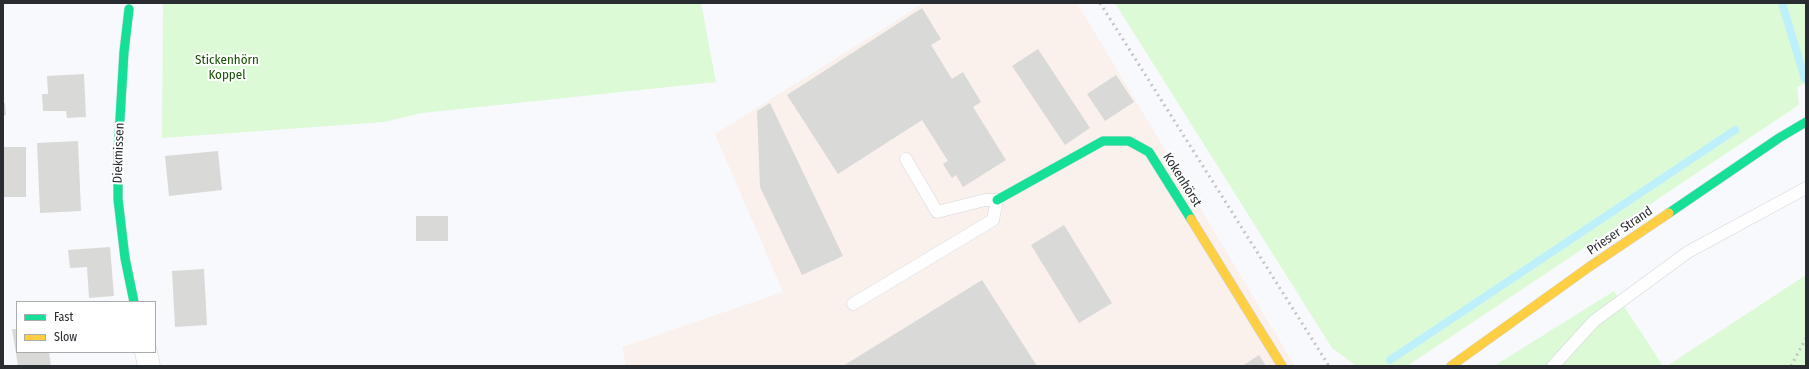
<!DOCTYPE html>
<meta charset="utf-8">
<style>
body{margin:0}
#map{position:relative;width:1809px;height:369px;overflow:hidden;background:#f7f9fc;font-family:"Fira Sans Condensed",sans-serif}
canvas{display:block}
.frame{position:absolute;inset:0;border:4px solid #292c30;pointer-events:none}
.legend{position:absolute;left:16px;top:301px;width:140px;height:52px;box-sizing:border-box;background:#fff;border:1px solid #a9abac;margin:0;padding:5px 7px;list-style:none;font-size:12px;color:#292c30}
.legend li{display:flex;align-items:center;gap:8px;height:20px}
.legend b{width:20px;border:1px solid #a9abac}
</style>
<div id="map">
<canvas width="1809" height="369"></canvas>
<div class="frame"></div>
<ul class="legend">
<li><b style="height:5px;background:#16e098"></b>Fast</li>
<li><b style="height:5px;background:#ffcf43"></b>Slow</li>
</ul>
</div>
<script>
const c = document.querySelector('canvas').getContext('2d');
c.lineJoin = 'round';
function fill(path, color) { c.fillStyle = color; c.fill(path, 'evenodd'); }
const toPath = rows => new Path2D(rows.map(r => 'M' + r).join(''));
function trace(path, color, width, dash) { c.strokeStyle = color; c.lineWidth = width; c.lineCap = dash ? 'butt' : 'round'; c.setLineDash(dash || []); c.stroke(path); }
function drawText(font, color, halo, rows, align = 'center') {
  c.font = font + ' "Fira Sans Condensed",sans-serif'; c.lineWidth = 4; c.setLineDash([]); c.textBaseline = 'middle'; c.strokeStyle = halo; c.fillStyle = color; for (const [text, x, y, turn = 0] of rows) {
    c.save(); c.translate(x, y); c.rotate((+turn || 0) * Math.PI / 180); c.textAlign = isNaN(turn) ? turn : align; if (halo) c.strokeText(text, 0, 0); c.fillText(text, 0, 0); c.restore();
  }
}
const commercial = toPath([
 [924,3,1077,3,1295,366,626,366,622,347,783,292,715,134]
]);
const green = toPath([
 [163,3,701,3,716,82,422,113,384,122,162,138],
 [1115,3,1806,3,1806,83,1797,87,1799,105,1407,366,1357,366,1332,348],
 [1806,275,1806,366,1667,366],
 [1614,291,1663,366,1494,366]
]);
const stream = toPath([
 [1782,3,1805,79],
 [1390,360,1735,130]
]);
const building = toPath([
 [922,8,941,39,931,45,952,79,963,72,981,102,973,107,1006,160,963,187,956,175,952,178,943,164,948,161,922,120,838,174,787,95],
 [1038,49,1090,128,1065,145,1012,66],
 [84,74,86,117,67,118,66,111,43,111,42,94,48,94,47,76],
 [1116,75,1134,102,1105,121,1087,94],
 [3,103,5,103,6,115,3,116],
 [770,103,843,256,802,275,760,187,757,111],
 [78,141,81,211,40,213,37,143],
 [3,147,26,147,26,197,3,197],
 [218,151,222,190,169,196,165,156],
 [416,216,448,216,448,241,416,241],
 [1064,225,1112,303,1079,323,1031,245],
 [110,247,114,296,89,298,87,267,70,268,68,250],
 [204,269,207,325,175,327,172,271],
 [982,280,1037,366,843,366],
 [12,329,17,329,17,352,49,352,51,366,18,366],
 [1259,355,1266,366,1244,366,1244,365]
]);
const lane = toPath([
 [853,304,993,220,997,200,985,200,937,212,906,159],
 [1553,366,1594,321,1688,252,1806,188]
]);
const street = toPath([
 [146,352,149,366]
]);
const fast = toPath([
 [129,9,124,52,118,152,118,199,125,258,134,302],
 [997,200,1103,141,1129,141,1149,152,1191,219],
 [1669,213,1779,138,1806,122]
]);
const slow = toPath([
 [1191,219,1282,366],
 [1451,366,1589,267,1669,213]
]);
const rail = toPath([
 [1100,3,1329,366],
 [1791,366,1806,338]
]);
const parkNames = [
 ["Stickenhörn",227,60],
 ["Koppel",227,75]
];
const streetNames = [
 ["Diekmissen",119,153,-88],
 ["Kokenhörst",1182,180,58],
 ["Prieser Strand",1620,231,-34]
];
fill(commercial, '#faf1ed');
fill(green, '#dcfad6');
trace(stream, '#bef0fc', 8);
fill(building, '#d9d9d8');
trace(lane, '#d4d6da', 13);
trace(street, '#d4d6da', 23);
trace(fast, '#d4d6da', 10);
trace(slow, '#d4d6da', 10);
trace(lane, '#fefeff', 12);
trace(street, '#fefeff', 22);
trace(fast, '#16e098', 9);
trace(slow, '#ffcf43', 9);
trace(rail, '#c4c4c6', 3, [2, 4]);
drawText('13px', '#175000', '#fff', parkNames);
drawText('13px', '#292c30', '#fff', streetNames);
</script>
